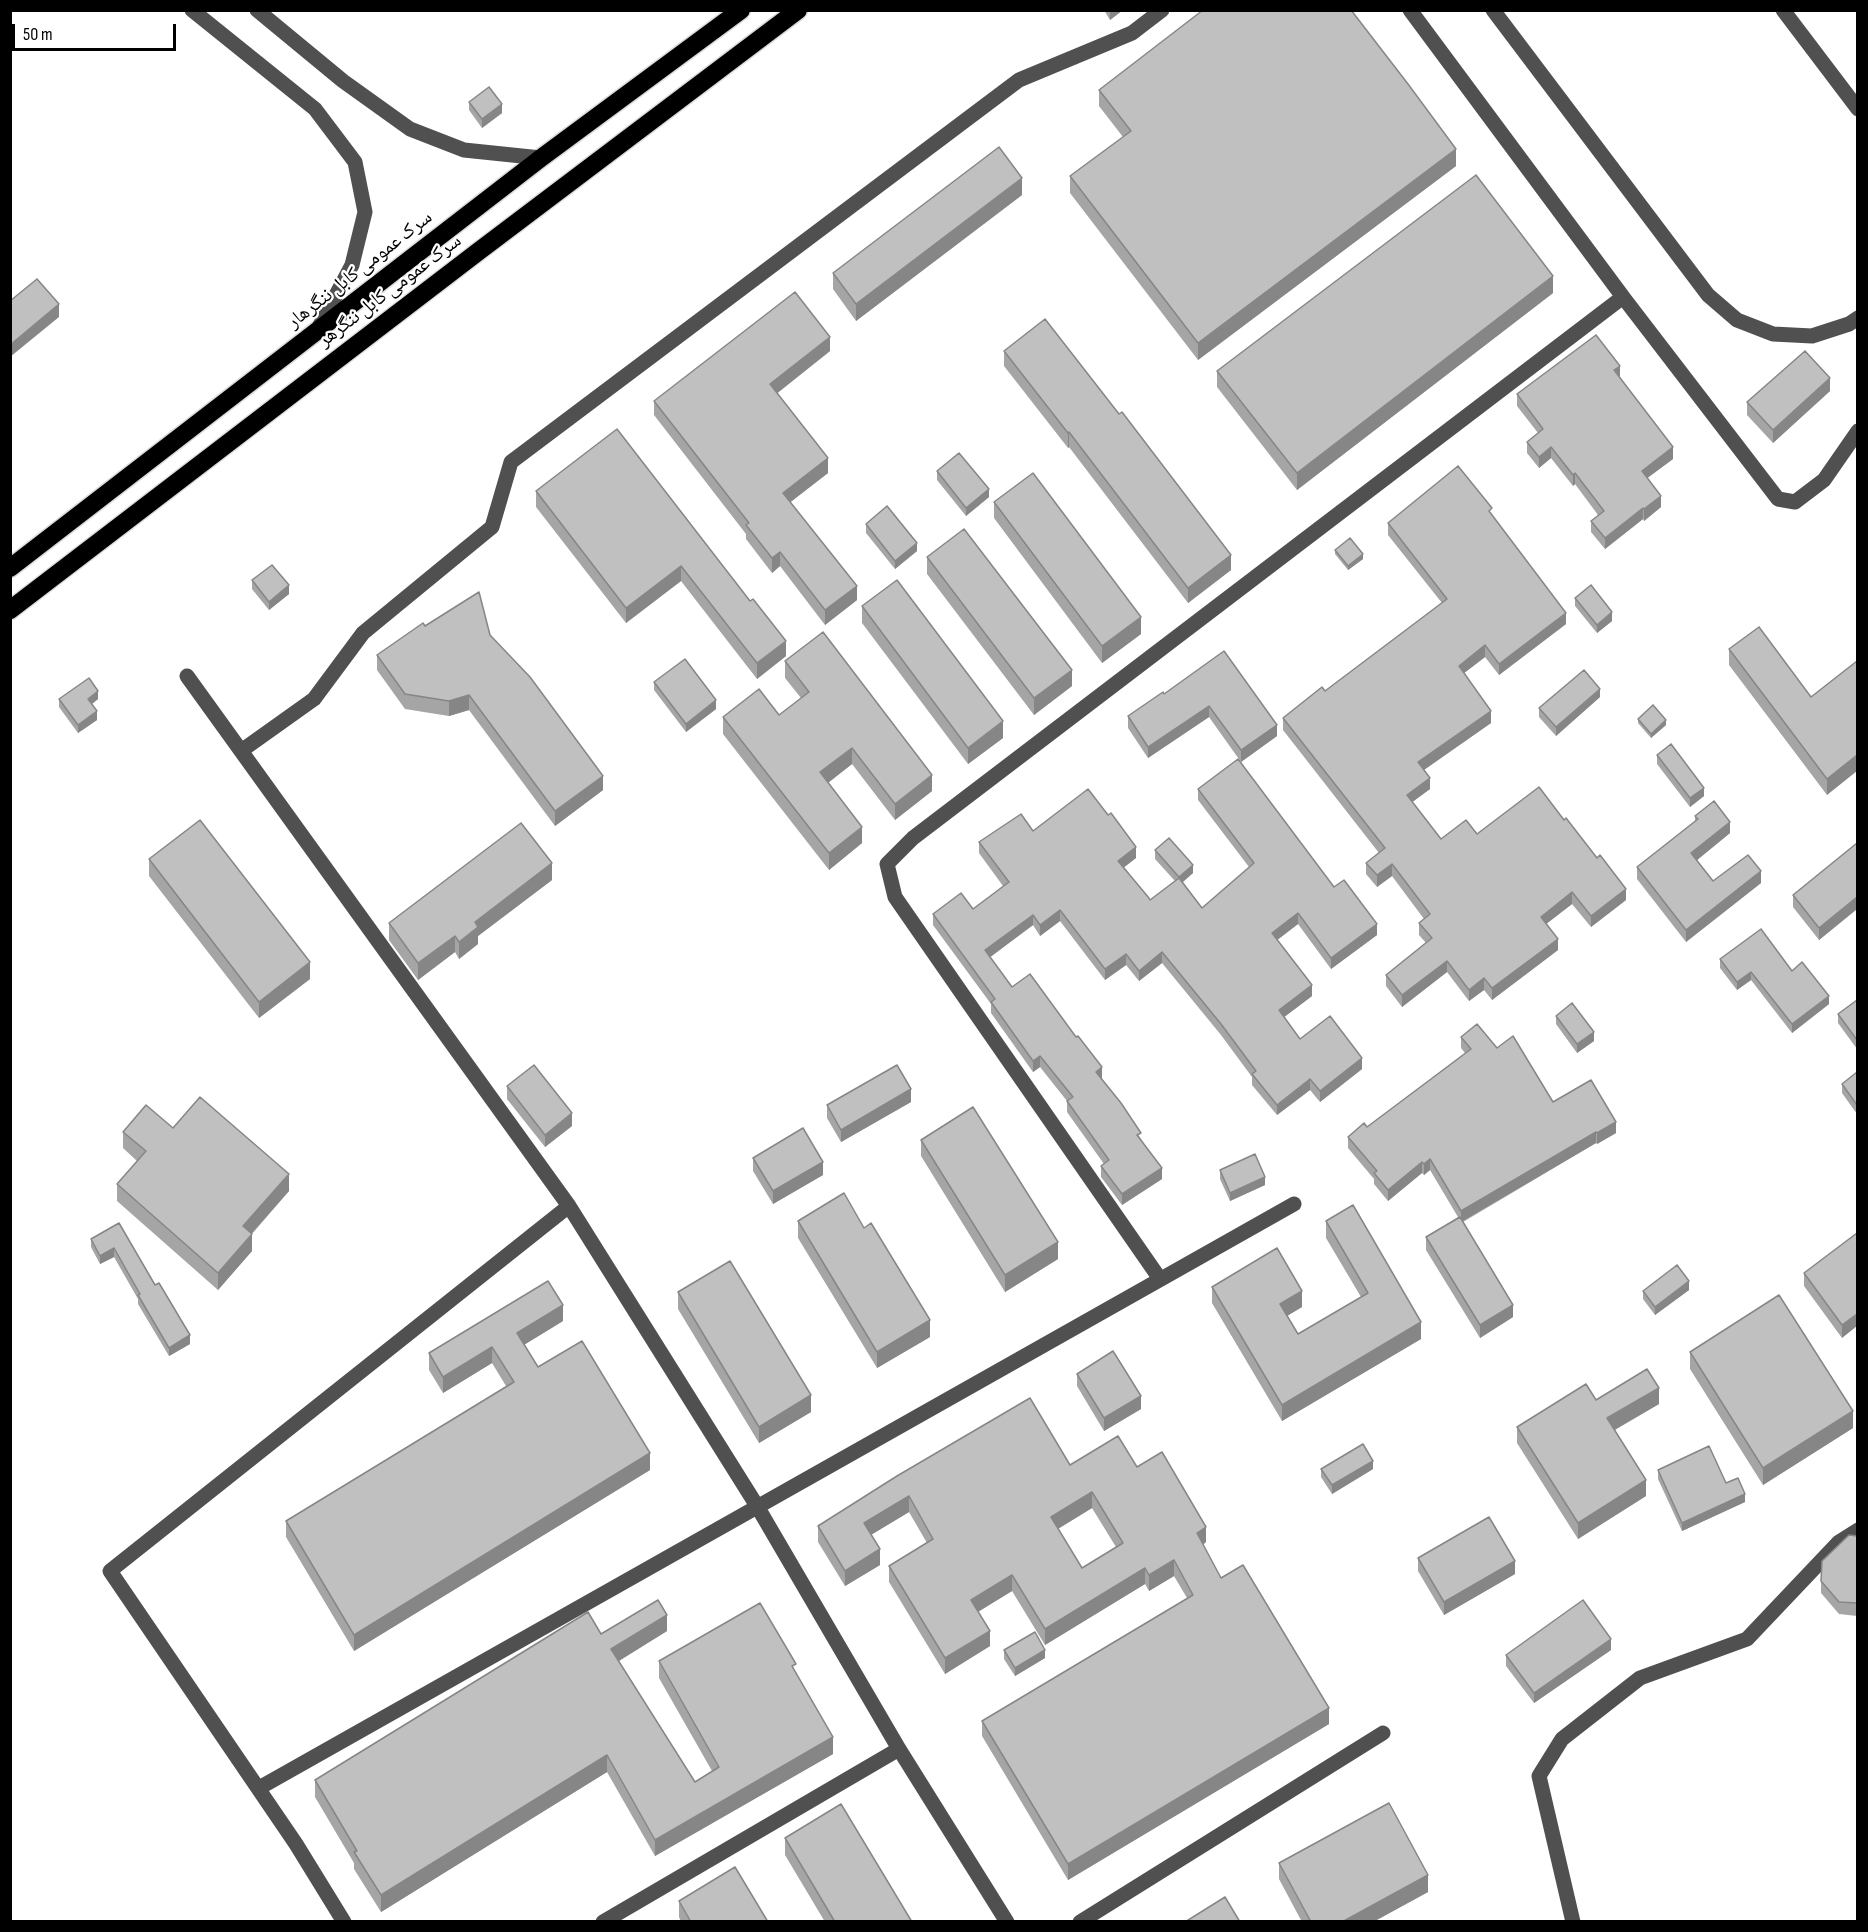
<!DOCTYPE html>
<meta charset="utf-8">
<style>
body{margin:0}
#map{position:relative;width:1868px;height:1932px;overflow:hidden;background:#fff;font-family:"Sofia Sans Condensed",sans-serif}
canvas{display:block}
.frame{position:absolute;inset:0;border:12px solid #000;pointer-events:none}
.scale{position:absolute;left:12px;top:24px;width:164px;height:27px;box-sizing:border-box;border:3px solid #000;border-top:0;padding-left:8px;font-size:18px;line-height:21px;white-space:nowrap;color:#000;-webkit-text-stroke:4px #fff;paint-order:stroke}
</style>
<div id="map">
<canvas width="1868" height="1932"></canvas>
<div class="frame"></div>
<div class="scale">50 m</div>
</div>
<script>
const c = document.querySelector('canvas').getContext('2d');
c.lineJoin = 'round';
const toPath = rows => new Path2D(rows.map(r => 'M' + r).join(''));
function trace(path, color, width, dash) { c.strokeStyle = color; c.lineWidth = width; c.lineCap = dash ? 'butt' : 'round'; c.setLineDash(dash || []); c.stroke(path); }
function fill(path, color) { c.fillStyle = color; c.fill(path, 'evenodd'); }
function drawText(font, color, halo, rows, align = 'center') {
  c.font = font + ' "Sofia Sans Condensed","Noto Naskh Arabic",sans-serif'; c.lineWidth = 4.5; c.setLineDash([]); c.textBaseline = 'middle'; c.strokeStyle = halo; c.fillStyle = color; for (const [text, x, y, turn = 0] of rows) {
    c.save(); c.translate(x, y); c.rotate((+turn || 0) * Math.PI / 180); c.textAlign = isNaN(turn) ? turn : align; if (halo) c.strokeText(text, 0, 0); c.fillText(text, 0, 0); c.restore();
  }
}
const minor = toPath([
 [192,10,315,109,355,162,365,212,352,265,318,329],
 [257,10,343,81,410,129,464,150,541,158],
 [1410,10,1623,297],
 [1493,10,1708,295,1737,320,1773,334,1812,336,1849,324,1858,318],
 [1783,10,1858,109],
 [187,676,569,1206,757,1506,899,1749,1007,1922],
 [241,751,314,699,363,633,492,527,511,462,1019,80,1132,33,1162,10],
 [1160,1279,895,897,887,864,913,838,1623,297,1778,499,1795,502,1824,480,1858,431],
 [259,1788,1294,1204],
 [344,1922,296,1844,110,1571,569,1206],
 [603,1922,899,1749],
 [1080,1922,1383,1733],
 [1573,1922,1539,1776,1562,1739,1640,1678,1747,1639,1839,1542,1858,1530]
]);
const highway = toPath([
 [10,568,541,158,741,10],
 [10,610,479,251,798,10]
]);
const wall = toPath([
 [1104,10,1123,10,1110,20],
 [1099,90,1456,166,1198,360,1070,193,1070,176,1123,137,1099,106],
 [469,102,502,113,482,128,469,110],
 [1022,195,856,321,833,289,833,273],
 [1553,293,1297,490,1217,387,1217,371],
 [830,351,777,393,828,473,790,502,857,600,825,625,780,566,772,573,746,539,746,534,654,415,654,401],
 [1004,351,1231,570,1188,603,1069,447,1068,448,1004,366],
 [1620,377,1673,459,1647,478,1661,507,1644,521,1643,519,1605,549,1591,532,1591,521,1598,515,1575,484,1573,486,1551,458,1539,468,1527,453,1527,442,1538,433,1517,406,1517,394],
 [1830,391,1773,443,1747,415,1747,402],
 [617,429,786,656,757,679,681,581,626,623,536,507,536,491],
 [937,471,989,497,966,516,937,480],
 [994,502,1141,634,1102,663,994,518],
 [1492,516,1566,624,1499,675,1485,657,1464,673,1491,723,1424,770,1430,789,1412,802,1441,839,1477,834,1626,900,1591,927,1572,904,1546,924,1558,950,1492,1000,1484,990,1469,1001,1447,972,1402,1007,1386,986,1386,975,1426,943,1419,935,1419,923,1424,919,1392,876,1377,887,1366,874,1366,863,1379,853,1283,730,1283,718,1325,691,1442,603,1388,535,1388,523],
 [866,524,917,551,895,569,866,533],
 [1335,550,1363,559,1348,570,1335,554],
 [927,557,1072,686,1034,715,927,574],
 [252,580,289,594,269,610,252,589],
 [1575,598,1612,621,1597,633,1575,606],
 [862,606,1003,738,968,764,862,623],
 [425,626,490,635,603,790,555,826,469,710,449,716,405,709,377,670,377,655],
 [1729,649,1811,697,1857,661,1827,795,1729,665],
 [785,661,932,791,895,820,852,764,828,783,862,843,829,870,723,734,723,717,779,715,801,698,785,678],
 [654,682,716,709,686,732,654,690],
 [1164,694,1277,725,1277,736,1241,762,1209,717,1148,758,1128,728,1128,716],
 [1600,697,1556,736,1539,717,1539,708],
 [59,699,98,699,92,704,97,720,78,733,59,707],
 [1638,719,1666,725,1651,738,1638,723],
 [1657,755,1704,796,1690,807,1657,764],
 [1198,789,1334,887,1377,935,1331,969,1298,924,1277,940,1312,996,1284,1017,1300,1039,1362,1069,1320,1102,1310,1090,1277,1115,1252,1085,1252,1077,1221,1035,1162,963,1139,981,1126,965,1105,980,1060,921,1040,936,1033,925,990,957,1012,987,1102,1078,1101,1078,1141,1139,1162,1179,1122,1205,1101,1177,1101,1166,1104,1164,1067,1112,1067,1101,1040,1067,1033,1072,991,1013,991,1004,933,925,933,914,973,909,1003,886,979,853,979,842,1033,831,1136,858,1124,867,1150,900,1175,881,1155,859,1155,850,1193,873,1183,882,1202,908,1249,867,1198,800],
 [1695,816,1730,833,1697,860,1713,881,1761,883,1686,942,1637,879,1637,867,1695,821],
 [1857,843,1857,909,1819,940,1793,907,1793,895],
 [149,859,310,979,259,1018,149,876],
 [552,880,478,936,478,944,459,959,455,952,418,980,389,940,389,923],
 [1720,959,1792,971,1829,1004,1792,1033,1751,980,1737,990,1720,968],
 [1857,1000,1857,1049,1838,1023,1838,1014],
 [1556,1016,1594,1041,1577,1053,1556,1024],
 [1461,1037,1497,1048,1553,1102,1616,1133,1597,1144,1596,1143,1463,1222,1513,1317,1480,1338,1426,1250,1426,1237,1458,1217,1430,1170,1424,1175,1422,1173,1388,1201,1374,1184,1374,1179,1348,1148,1348,1137,1367,1127,1465,1053,1461,1048],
 [1857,1072,1857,1114,1842,1093,1842,1084],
 [507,1086,572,1126,545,1147,507,1099],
 [911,1102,841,1142,827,1118,827,1105],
 [173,1128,289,1191,252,1234,252,1251,218,1290,117,1201,117,1184,137,1161,123,1148,123,1132],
 [921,1140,1058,1259,1005,1292,921,1156],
 [753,1158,823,1175,773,1204,753,1171],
 [1220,1170,1265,1185,1230,1201,1220,1179],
 [798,1221,930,1337,877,1368,798,1238],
 [1326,1221,1421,1339,1282,1421,1212,1303,1212,1287,1302,1307,1287,1316,1298,1334,1361,1297,1326,1238],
 [119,1223,190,1344,169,1356,138,1304,138,1299,114,1257,100,1264,91,1247,91,1239],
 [1857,1233,1842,1338,1804,1286,1804,1273],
 [1689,1290,1655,1315,1643,1299,1643,1291],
 [678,1292,811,1412,759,1443,678,1309],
 [563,1321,524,1345,538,1367,650,1470,354,1651,286,1537,286,1521,506,1386,492,1363,443,1393,429,1370,429,1353],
 [1690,1352,1853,1428,1763,1485,1690,1369],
 [1077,1374,1141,1409,1104,1431,1077,1386],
 [1596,1400,1659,1404,1615,1430,1646,1496,1578,1539,1517,1443,1517,1427],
 [1070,1465,1137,1467,1206,1542,1203,1545,1221,1578,1329,1724,1068,1880,982,1736,982,1721,1187,1598,1174,1576,1149,1591,1145,1584,1045,1645,1012,1591,978,1612,990,1646,945,1674,889,1582,889,1566,927,1543,909,1512,871,1535,880,1565,845,1586,818,1542,818,1526,897,1476],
 [1092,1508,1116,1547,1082,1568,1058,1529],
 [1321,1469,1373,1469,1332,1494,1321,1477],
 [1658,1470,1726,1483,1745,1502,1682,1531,1658,1479],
 [1857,1536,1857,1616,1839,1614,1821,1593,1821,1581],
 [1418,1558,1515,1574,1444,1615,1418,1571],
 [667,1631,618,1661,695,1782,712,1771,659,1678,659,1661,796,1672,833,1754,655,1856,607,1772,381,1912,354,1869,354,1863,315,1797,315,1780,601,1634],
 [1004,1650,1045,1658,1015,1676,1004,1659],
 [1611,1650,1534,1703,1506,1666,1506,1655],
 [785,1838,912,1922,825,1922,785,1855],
 [1279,1863,1428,1892,1373,1922,1302,1922,1279,1879],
 [679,1901,768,1922,681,1922,679,1917]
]);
const shadedWall = toPath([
 [1110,10,1123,10,1110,20],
 [502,104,502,113,482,128,482,119],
 [1456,149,1456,166,1198,360,1198,343],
 [1022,178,1022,195,856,321,856,304],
 [1553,276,1553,293,1297,490,1297,473],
 [59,304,59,317,10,357,10,345],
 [830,337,830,351,770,399,770,384],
 [1620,366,1620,377,1614,370],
 [1830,378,1830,391,1773,443,1773,430],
 [1069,432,1069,447,1068,448,1068,433],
 [1551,447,1551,458,1539,468,1539,457],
 [1673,447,1673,459,1642,482,1642,471],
 [828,458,828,473,783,508,783,493],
 [1575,473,1575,484,1573,486,1573,475],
 [989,489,989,497,966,516,966,508],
 [1661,496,1661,507,1644,521,1644,509],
 [1643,508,1643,519,1605,549,1605,538],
 [917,543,917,551,895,569,895,561],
 [780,552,780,566,772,573,772,558],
 [1363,554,1363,559,1348,570,1348,566],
 [1231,555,1231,570,1188,603,1188,588],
 [681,566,681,581,626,623,626,608],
 [289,585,289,594,269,610,269,602],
 [857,586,857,600,825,625,825,610],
 [1612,612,1612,621,1597,633,1597,625],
 [1566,613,1566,624,1499,675,1499,664],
 [1141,617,1141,634,1102,663,1102,646],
 [786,641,786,656,757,679,757,663],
 [1485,645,1485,657,1459,677,1459,666],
 [1072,670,1072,686,1034,715,1034,698],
 [1600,689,1600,697,1556,736,1556,727],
 [98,691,98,699,88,707,88,699],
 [469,695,469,710,449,716,449,701],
 [716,700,716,709,686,732,686,724],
 [1209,706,1209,717,1148,758,1148,747],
 [97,711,97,720,78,733,78,725],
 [1491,711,1491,723,1418,774,1418,762],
 [1666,720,1666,725,1651,738,1651,734],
 [1003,721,1003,738,968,764,968,748],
 [1277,725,1277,736,1241,762,1241,750],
 [852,748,852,764,820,789,820,772],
 [1857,755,1857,771,1827,795,1827,779],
 [932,775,932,791,895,820,895,804],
 [603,776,603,790,555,826,555,811],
 [1430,778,1430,789,1407,806,1407,795],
 [1704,788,1704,796,1690,807,1690,798],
 [1730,822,1730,833,1691,865,1691,853],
 [862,827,862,843,829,870,829,853],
 [1136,847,1136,858,1118,872,1118,861],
 [552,863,552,880,478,936,478,944,459,959,459,942,475,922],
 [1392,864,1392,876,1377,887,1377,875],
 [1193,865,1193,873,1179,885,1179,877],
 [1761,871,1761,883,1686,942,1686,930],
 [1626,889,1626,900,1591,927,1591,916],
 [1572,892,1572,904,1541,928,1541,917],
 [1857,897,1857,909,1819,940,1819,928],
 [1060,910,1060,921,1040,936,1040,925],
 [1298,913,1298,924,1272,944,1272,933],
 [1033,915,1033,925,985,961,985,950],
 [1377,924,1377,935,1331,969,1331,958],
 [455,936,455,952,418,980,418,963],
 [1558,939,1558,950,1492,1000,1492,988],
 [1162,952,1162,963,1139,981,1139,971],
 [1126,954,1126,965,1105,980,1105,969],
 [1447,961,1447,972,1402,1007,1402,995],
 [310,962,310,979,259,1018,259,1002],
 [1751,972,1751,980,1737,990,1737,982],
 [1484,978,1484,990,1469,1001,1469,990],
 [1312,985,1312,996,1279,1021,1279,1010],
 [1829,996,1829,1004,1792,1033,1792,1024],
 [1594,1032,1594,1041,1577,1053,1577,1044],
 [1040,1056,1040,1067,1033,1072,1033,1061],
 [1362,1058,1362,1069,1320,1102,1320,1091],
 [1102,1067,1102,1078,1096,1083,1096,1072],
 [1310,1079,1310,1090,1277,1115,1277,1105],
 [911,1089,911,1102,841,1142,841,1130],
 [572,1113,572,1126,545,1147,545,1135],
 [1616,1122,1616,1133,1597,1144,1597,1133],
 [1596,1132,1596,1143,1461,1222,1461,1211],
 [1430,1159,1430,1170,1424,1175,1424,1164],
 [823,1162,823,1175,773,1204,773,1191],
 [1422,1162,1422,1173,1388,1201,1388,1190],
 [1162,1168,1162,1179,1122,1205,1122,1194],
 [289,1174,289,1191,243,1243,243,1226],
 [1265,1177,1265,1185,1230,1201,1230,1193],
 [252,1234,252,1251,218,1290,218,1273],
 [1058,1242,1058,1259,1005,1292,1005,1275],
 [114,1248,114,1257,100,1264,100,1256],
 [1689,1281,1689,1290,1655,1315,1655,1307],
 [1302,1291,1302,1307,1280,1320,1280,1304],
 [563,1305,563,1321,517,1349,517,1333],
 [1513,1305,1513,1317,1480,1338,1480,1325],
 [1857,1314,1857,1326,1842,1338,1842,1325],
 [930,1320,930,1337,877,1368,877,1352],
 [1421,1322,1421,1339,1282,1421,1282,1405],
 [190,1335,190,1344,169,1356,169,1348],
 [492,1347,492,1363,443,1393,443,1377],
 [1659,1388,1659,1404,1607,1434,1607,1418],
 [811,1395,811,1412,759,1443,759,1427],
 [1141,1396,1141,1409,1104,1431,1104,1418],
 [1853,1411,1853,1428,1763,1485,1763,1468],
 [650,1453,650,1470,354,1651,354,1635],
 [1373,1461,1373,1469,1332,1494,1332,1485],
 [1646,1480,1646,1496,1578,1539,1578,1523],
 [1092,1492,1092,1508,1051,1533,1051,1517],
 [1745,1494,1745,1502,1682,1531,1682,1523],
 [909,1496,909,1512,864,1539,864,1523],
 [1206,1527,1206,1542,1197,1548,1197,1533],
 [880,1549,880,1565,845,1586,845,1571],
 [1174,1560,1174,1576,1149,1591,1149,1575],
 [1515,1561,1515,1574,1444,1615,1444,1602],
 [1145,1568,1145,1584,1045,1645,1045,1629],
 [1012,1575,1012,1591,971,1616,971,1600],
 [667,1615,667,1631,611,1666,611,1649],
 [990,1631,990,1646,945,1674,945,1658],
 [1611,1639,1611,1650,1534,1703,1534,1693],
 [1045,1650,1045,1658,1015,1676,1015,1668],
 [1329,1708,1329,1724,1068,1880,1068,1864],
 [833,1737,833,1754,655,1856,655,1840],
 [607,1755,607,1772,381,1912,381,1895],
 [1428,1875,1428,1892,1373,1922,1342,1922]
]);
const building = toPath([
 [1203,10,1351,10,1408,84,1456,149,1198,343,1070,176,1131,131,1099,90,1203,10],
 [489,87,502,104,482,119,469,102,489,87],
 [999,147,1022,178,856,304,833,273,999,147],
 [1476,175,1553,276,1297,473,1217,371,1476,175],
 [37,279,59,304,10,345,10,301,37,279],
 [795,292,830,337,770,384,828,458,783,493,857,586,825,610,780,552,772,558,746,525,749,523,654,401,795,292],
 [1045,319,1119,414,1122,412,1231,555,1188,588,1069,432,1068,433,1004,351,1045,319],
 [1596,335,1620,366,1614,370,1673,447,1642,471,1661,496,1644,509,1643,508,1605,538,1591,521,1604,511,1575,473,1573,475,1551,447,1539,457,1527,442,1543,429,1517,394,1596,335],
 [1805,351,1830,378,1773,430,1747,402,1805,351],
 [617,429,750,601,753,599,786,641,757,663,681,566,626,608,536,491,617,429],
 [959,453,989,489,966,508,937,471,959,453],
 [1458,466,1492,508,1489,511,1566,613,1499,664,1485,645,1459,666,1491,711,1418,762,1430,778,1407,795,1441,839,1466,820,1477,834,1539,787,1564,820,1566,818,1597,858,1600,855,1626,889,1591,916,1572,892,1541,917,1558,939,1492,988,1484,978,1469,990,1447,961,1402,995,1386,975,1432,938,1419,923,1430,914,1392,864,1377,875,1366,863,1385,848,1283,718,1322,687,1325,691,1447,599,1388,523,1458,466],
 [1033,473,1141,617,1102,646,994,502,1033,473],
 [887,506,917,543,895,561,866,524,887,506],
 [964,529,1072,670,1034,698,927,557,964,529],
 [1350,538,1363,554,1348,566,1335,550,1350,538],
 [272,565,289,585,269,602,252,580,272,565],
 [897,580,1003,721,968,748,862,606,897,580],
 [1591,585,1612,612,1597,625,1575,598,1591,585],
 [479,592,490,635,530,677,603,776,555,811,469,695,449,701,405,694,377,655,423,623,425,626,479,592],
 [1759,627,1811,697,1857,661,1857,755,1827,779,1729,649,1759,627],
 [823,632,932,775,895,804,852,748,820,772,862,827,829,853,723,717,759,689,779,715,809,692,785,661,823,632],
 [1224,651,1277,725,1241,750,1209,706,1148,747,1128,716,1163,692,1164,694,1224,651],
 [685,659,716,700,686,724,654,682,685,659],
 [1584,670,1600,689,1556,727,1539,708,1584,670],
 [89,678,98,691,88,699,97,711,78,725,59,699,89,678],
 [1653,705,1666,720,1651,734,1638,719,1653,705],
 [1671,744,1704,788,1690,798,1657,755,1671,744],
 [1238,759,1334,887,1344,880,1377,924,1331,958,1298,913,1272,933,1312,985,1279,1010,1300,1039,1330,1016,1362,1058,1320,1091,1310,1079,1277,1105,1252,1074,1256,1071,1221,1024,1162,952,1139,971,1126,954,1105,969,1060,910,1040,925,1033,915,985,950,1012,987,1030,974,1076,1037,1078,1036,1102,1067,1096,1072,1121,1103,1141,1133,1137,1135,1162,1168,1122,1194,1101,1166,1109,1160,1067,1101,1073,1097,1040,1056,1033,1061,991,1002,995,999,933,914,961,893,973,909,1009,882,979,842,1021,814,1033,831,1088,789,1108,815,1111,813,1136,847,1118,861,1149,898,1150,900,1179,878,1202,908,1254,863,1198,789,1238,759],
 [1714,801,1730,822,1691,853,1713,881,1748,855,1761,871,1686,930,1637,867,1698,819,1695,816,1714,801],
 [200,820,310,962,259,1002,149,859,200,820],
 [521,823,552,863,475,922,478,927,459,942,455,936,418,963,389,923,521,823],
 [1169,838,1193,865,1179,877,1155,850,1169,838],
 [1857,843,1857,897,1819,928,1793,895,1857,843],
 [1761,929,1792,971,1802,962,1829,996,1792,1024,1751,972,1737,982,1720,959,1761,929],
 [1857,1000,1857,1040,1838,1014,1857,1000],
 [1572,1003,1594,1032,1577,1044,1556,1016,1572,1003],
 [1477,1024,1497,1048,1513,1036,1553,1102,1591,1080,1616,1122,1597,1133,1596,1132,1461,1211,1430,1159,1424,1164,1422,1162,1388,1190,1374,1173,1377,1171,1348,1137,1364,1123,1367,1127,1471,1049,1461,1037,1477,1024],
 [534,1065,572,1113,545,1135,507,1086,534,1065],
 [897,1065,911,1089,841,1130,827,1105,897,1065],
 [1857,1072,1857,1105,1842,1084,1857,1072],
 [200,1097,289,1174,243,1226,252,1234,218,1273,117,1184,146,1151,123,1132,146,1105,173,1128,200,1097],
 [973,1107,1058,1242,1005,1275,921,1140,973,1107],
 [803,1128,823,1162,773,1191,753,1158,803,1128],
 [1255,1154,1265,1177,1230,1193,1220,1170,1255,1154],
 [844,1193,864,1228,871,1223,930,1320,877,1352,798,1221,844,1193],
 [1353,1205,1421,1322,1282,1405,1212,1287,1277,1248,1302,1291,1280,1304,1298,1334,1368,1293,1326,1221,1353,1205],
 [1460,1217,1513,1305,1480,1325,1426,1237,1460,1217],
 [119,1223,155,1285,159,1283,190,1335,169,1348,138,1295,140,1294,114,1248,100,1256,91,1239,119,1223],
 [1857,1233,1857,1314,1842,1325,1804,1273,1857,1233],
 [730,1261,811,1395,759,1427,678,1292,730,1261],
 [1677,1265,1689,1281,1655,1307,1643,1291,1677,1265],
 [548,1281,563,1305,517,1333,538,1367,582,1341,650,1453,354,1635,286,1521,514,1382,492,1347,443,1377,429,1353,548,1281],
 [1779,1295,1853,1411,1763,1468,1690,1352,1779,1295],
 [1113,1351,1141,1396,1104,1418,1077,1374,1113,1351],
 [1647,1369,1659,1388,1607,1418,1646,1480,1578,1523,1517,1427,1586,1384,1596,1400,1647,1369],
 [1030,1398,1070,1465,1118,1436,1137,1467,1162,1452,1206,1527,1197,1533,1221,1578,1243,1565,1329,1708,1068,1864,982,1721,1193,1595,1174,1560,1149,1575,1145,1568,1045,1629,1012,1575,971,1600,990,1631,945,1658,889,1566,933,1539,909,1496,864,1523,880,1549,845,1571,818,1526,897,1476,1030,1398],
 [1092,1492,1123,1543,1082,1568,1051,1517,1092,1492],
 [1363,1444,1373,1461,1332,1485,1321,1469,1363,1444],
 [1709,1446,1726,1483,1738,1478,1745,1494,1682,1523,1658,1470,1709,1446],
 [1489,1517,1515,1561,1444,1602,1418,1558,1489,1517],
 [1849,1535,1857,1536,1857,1603,1839,1602,1821,1581,1822,1561,1849,1535],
 [658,1600,667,1615,611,1649,695,1782,719,1767,659,1661,760,1603,796,1664,792,1666,833,1737,655,1840,607,1755,381,1895,354,1852,357,1851,315,1780,588,1612,601,1634,658,1600],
 [1583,1600,1611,1639,1534,1693,1506,1655,1583,1600],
 [1035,1632,1045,1650,1015,1668,1004,1650,1035,1632],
 [1389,1803,1428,1875,1342,1922,1311,1922,1279,1863,1389,1803],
 [841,1804,912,1922,835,1922,785,1838,841,1804],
 [735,1867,768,1922,691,1922,679,1901,735,1867],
 [1225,1897,1240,1922,1185,1922,1225,1897]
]);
const streetNames = [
 ["سرک عمومی کابل ننگرهار",360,270,-38],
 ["سرک عمومی کابل ننگرهر",390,291,-37]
];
trace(highway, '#dbdbdb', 21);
trace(minor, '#505050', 15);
trace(highway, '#000', 18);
fill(wall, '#a5a5a5');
fill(shadedWall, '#868686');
fill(building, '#c0c0c0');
trace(building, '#868686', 1.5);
drawText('20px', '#000', '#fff', streetNames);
</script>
